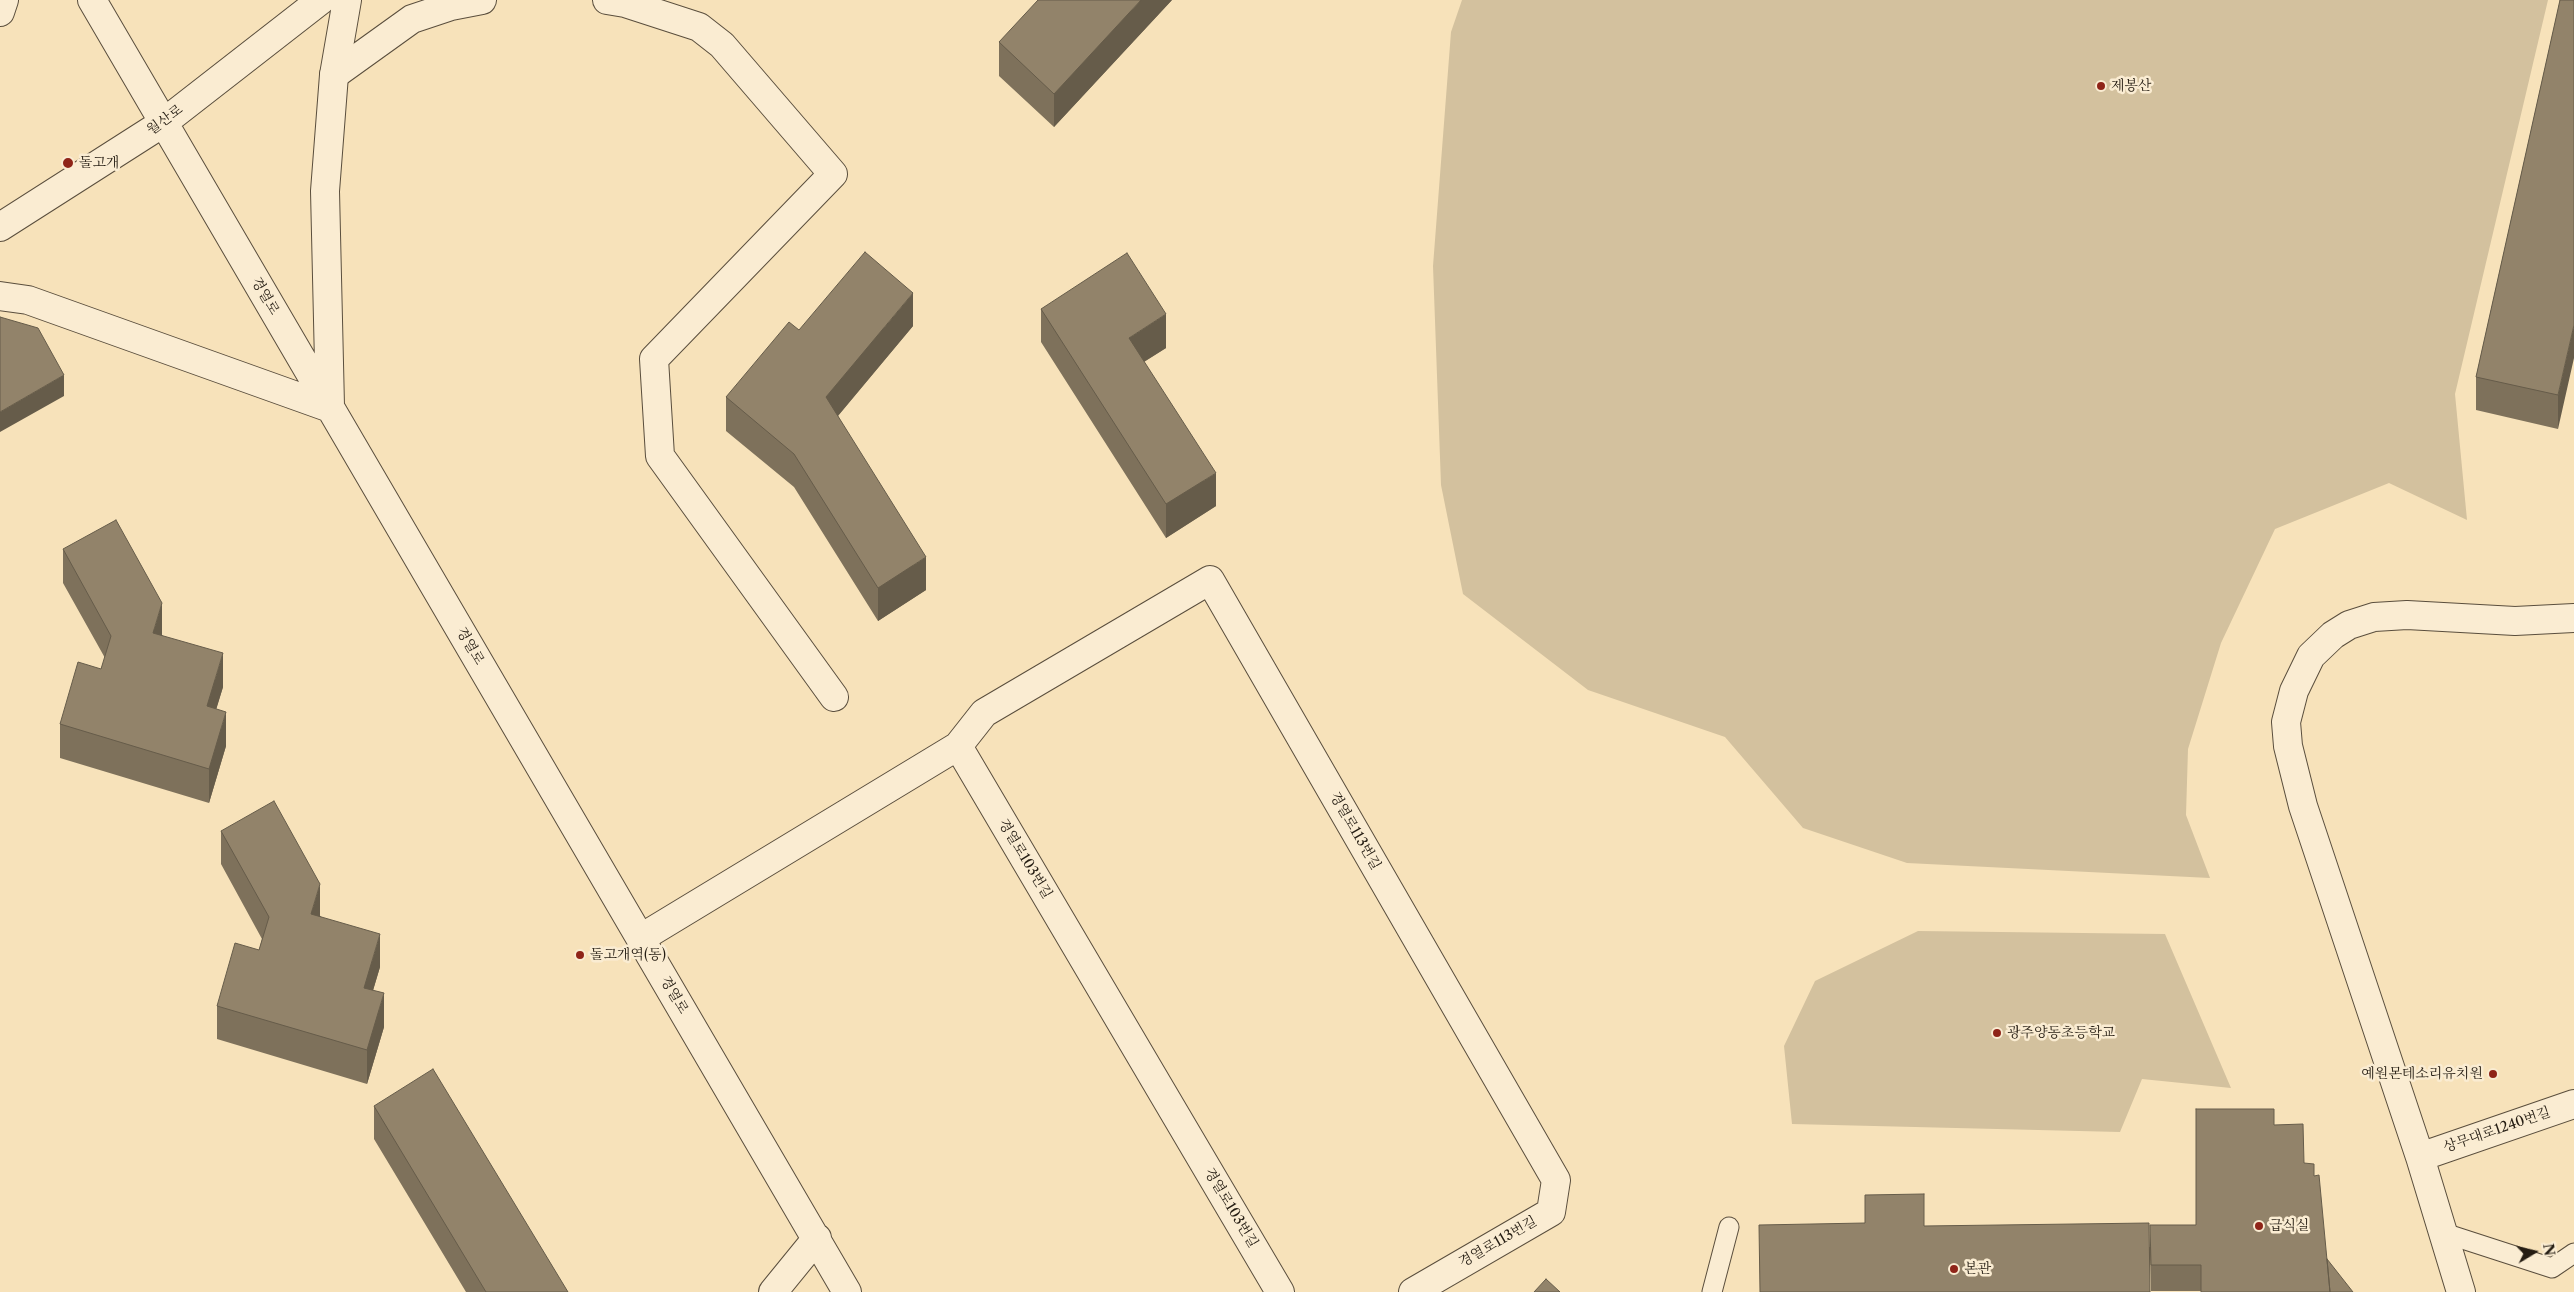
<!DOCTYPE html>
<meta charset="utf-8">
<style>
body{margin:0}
#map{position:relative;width:2574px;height:1292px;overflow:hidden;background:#f7e2ba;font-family:"Libre Caslon Text",serif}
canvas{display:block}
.north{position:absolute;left:2509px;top:1227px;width:50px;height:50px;-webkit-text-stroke:4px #faecd2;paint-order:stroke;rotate:81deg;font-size:14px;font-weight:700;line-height:20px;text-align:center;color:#251d13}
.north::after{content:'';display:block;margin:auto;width:18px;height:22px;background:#251d13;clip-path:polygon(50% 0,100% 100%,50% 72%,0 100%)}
</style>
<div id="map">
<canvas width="2574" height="1292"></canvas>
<div class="north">N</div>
</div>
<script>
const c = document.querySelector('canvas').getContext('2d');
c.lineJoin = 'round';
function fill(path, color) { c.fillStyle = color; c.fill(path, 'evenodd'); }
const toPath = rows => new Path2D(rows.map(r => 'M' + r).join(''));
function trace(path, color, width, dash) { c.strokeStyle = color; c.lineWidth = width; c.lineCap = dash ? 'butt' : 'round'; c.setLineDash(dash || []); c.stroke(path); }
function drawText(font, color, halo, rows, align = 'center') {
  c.font = font + ' "Libre Caslon Text","Noto Serif KR",serif'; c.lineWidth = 5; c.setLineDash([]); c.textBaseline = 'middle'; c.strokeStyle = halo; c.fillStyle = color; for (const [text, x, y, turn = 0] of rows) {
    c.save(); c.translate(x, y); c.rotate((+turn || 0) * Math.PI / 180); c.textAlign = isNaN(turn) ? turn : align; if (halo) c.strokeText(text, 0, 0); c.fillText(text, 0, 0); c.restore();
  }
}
const green = toPath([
 [1462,0,2548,0,2455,394,2467,520,2389,483,2275,529,2221,643,2188,749,2186,815,2210,878,1907,863,1803,828,1725,737,1588,690,1463,594,1441,485,1433,266,1451,32],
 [1918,931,2165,934,2231,1088,2142,1079,2120,1132,1792,1124,1784,1046,1815,981]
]);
const service = toPath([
 [2441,1232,2552,1268,2574,1253],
 [1712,1292,1729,1227]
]);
const minor = toPath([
 [607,0,625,3,699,27,722,45,833,174,654,359,660,456,834,697],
 [334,75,412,19,451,6,482,0],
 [958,746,984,713,1210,580,1556,1180,1551,1212,1413,1292],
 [641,938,958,746,1280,1292],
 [2420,1157,2574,1104],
 [2461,1292,2420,1157,2303,806,2288,746,2286,722,2294,691,2311,656,2333,635,2349,625,2374,617,2407,615,2515,621,2574,618]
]);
const tertiary = toPath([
 [92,0,847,1292],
 [0,12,4,0],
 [0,227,163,123,321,0],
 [0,296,28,300,330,408],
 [330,406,325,191,334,75,347,0],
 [773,1292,817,1238]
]);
const wall = toPath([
 [1172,0,1054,127,999,76,999,42],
 [2560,0,2558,429,2476,410,2476,377],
 [1041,309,1166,348,1144,362,1216,506,1166,538,1041,342],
 [913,326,838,416,926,590,878,621,794,487,726,431,726,397,799,330],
 [63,549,162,635,223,687,216,709,226,746,209,803,60,758,60,724,101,669,105,658,63,583],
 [221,831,380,967,373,990,384,1027,367,1084,217,1039,217,1006,259,950,262,939,221,864],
 [374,1106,568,1292,466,1292,374,1139],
 [2274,1109,2201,1291,2151,1291,2150,1256,1924,1226,2150,1247,2196,1225]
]);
const shadedWall = toPath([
 [1141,0,1172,0,1054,127,1054,94],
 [913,293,913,326,826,430,826,397],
 [1166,314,1166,348,1129,371,1129,338],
 [2574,325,2574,358,2558,429,2558,395],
 [64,375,64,396,0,432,0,412],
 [1216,473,1216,506,1166,538,1166,504],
 [926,557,926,590,878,621,878,588],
 [162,603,162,636,153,633],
 [223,653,223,687,207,740,207,706],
 [226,712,226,746,209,803,209,769],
 [320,884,320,918,311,914],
 [380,934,380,967,364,1021,364,988],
 [384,993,384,1027,367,1084,367,1050]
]);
const building = toPath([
 [1038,0,1141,0,1054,94,999,42,1038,0],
 [2560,0,2574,0,2574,325,2558,395,2476,377,2560,0],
 [865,252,913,293,826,397,926,557,878,588,794,454,726,397,789,322,799,330,865,252],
 [1127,253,1166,314,1129,338,1216,473,1166,504,1041,309,1127,253],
 [0,317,38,328,64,375,0,412,0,317],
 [116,520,162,603,153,633,223,653,207,706,226,712,209,769,60,724,78,662,101,669,111,636,63,549,116,520],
 [274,801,320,884,311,914,380,934,364,988,384,993,367,1050,217,1006,235,943,259,950,269,917,221,831,274,801],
 [433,1069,568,1292,486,1292,374,1106,433,1069],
 [2196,1109,2274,1109,2274,1125,2303,1124,2304,1163,2314,1164,2314,1176,2319,1175,2330,1292,2201,1292,2201,1265,2151,1265,2150,1225,2196,1225,2196,1109],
 [1924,1194,1924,1226,2149,1223,2150,1292,1760,1292,1759,1225,1865,1223,1865,1195,1924,1194],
 [2327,1259,2353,1292,2330,1292,2327,1259],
 [1546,1279,1560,1292,1534,1292,1546,1279]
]);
const markers = [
 [2101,86,5,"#8f2418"],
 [68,163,6,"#8f2418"],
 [580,955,5,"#8f2418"],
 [1997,1033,5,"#8f2418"],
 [2493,1074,5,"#8f2418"],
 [2259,1226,5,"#8f2418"],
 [1954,1269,5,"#8f2418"]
];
const poiNames = [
 ["제봉산",2111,86],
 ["돌고개",79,163],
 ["돌고개역(동)",590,955],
 ["광주양동초등학교",2007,1033],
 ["예원몬테소리유치원",2483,1074,"right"],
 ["급식실",2269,1226],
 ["본관",1964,1269]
];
const streetNames = [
 ["월산로",165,120,-36],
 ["경열로",265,296,60],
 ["경열로",470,646,60],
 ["경열로113번길",1355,831,60],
 ["경열로103번길",1025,859,59],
 ["경열로",674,995,60],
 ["상무대로1240번길",2497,1130,-19],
 ["경열로103번길",1231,1208,59],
 ["경열로113번길",1498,1242,-30]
];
fill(green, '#d3c19e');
trace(service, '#5a4e3d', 21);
trace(minor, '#5a4e3d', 30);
trace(tertiary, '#5a4e3d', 30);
trace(service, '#faecd2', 19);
trace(minor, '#faecd2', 28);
trace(tertiary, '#faecd2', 28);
fill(wall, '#7e715b');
fill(shadedWall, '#665c4a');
fill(building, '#92836a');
trace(building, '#665c4a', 1);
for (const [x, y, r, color] of markers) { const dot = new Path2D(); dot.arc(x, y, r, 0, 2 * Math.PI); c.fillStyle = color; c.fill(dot); trace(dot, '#faecd2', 2); }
drawText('14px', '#251d13', '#faecd2', poiNames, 'left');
drawText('14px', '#251d13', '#faecd2', streetNames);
</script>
